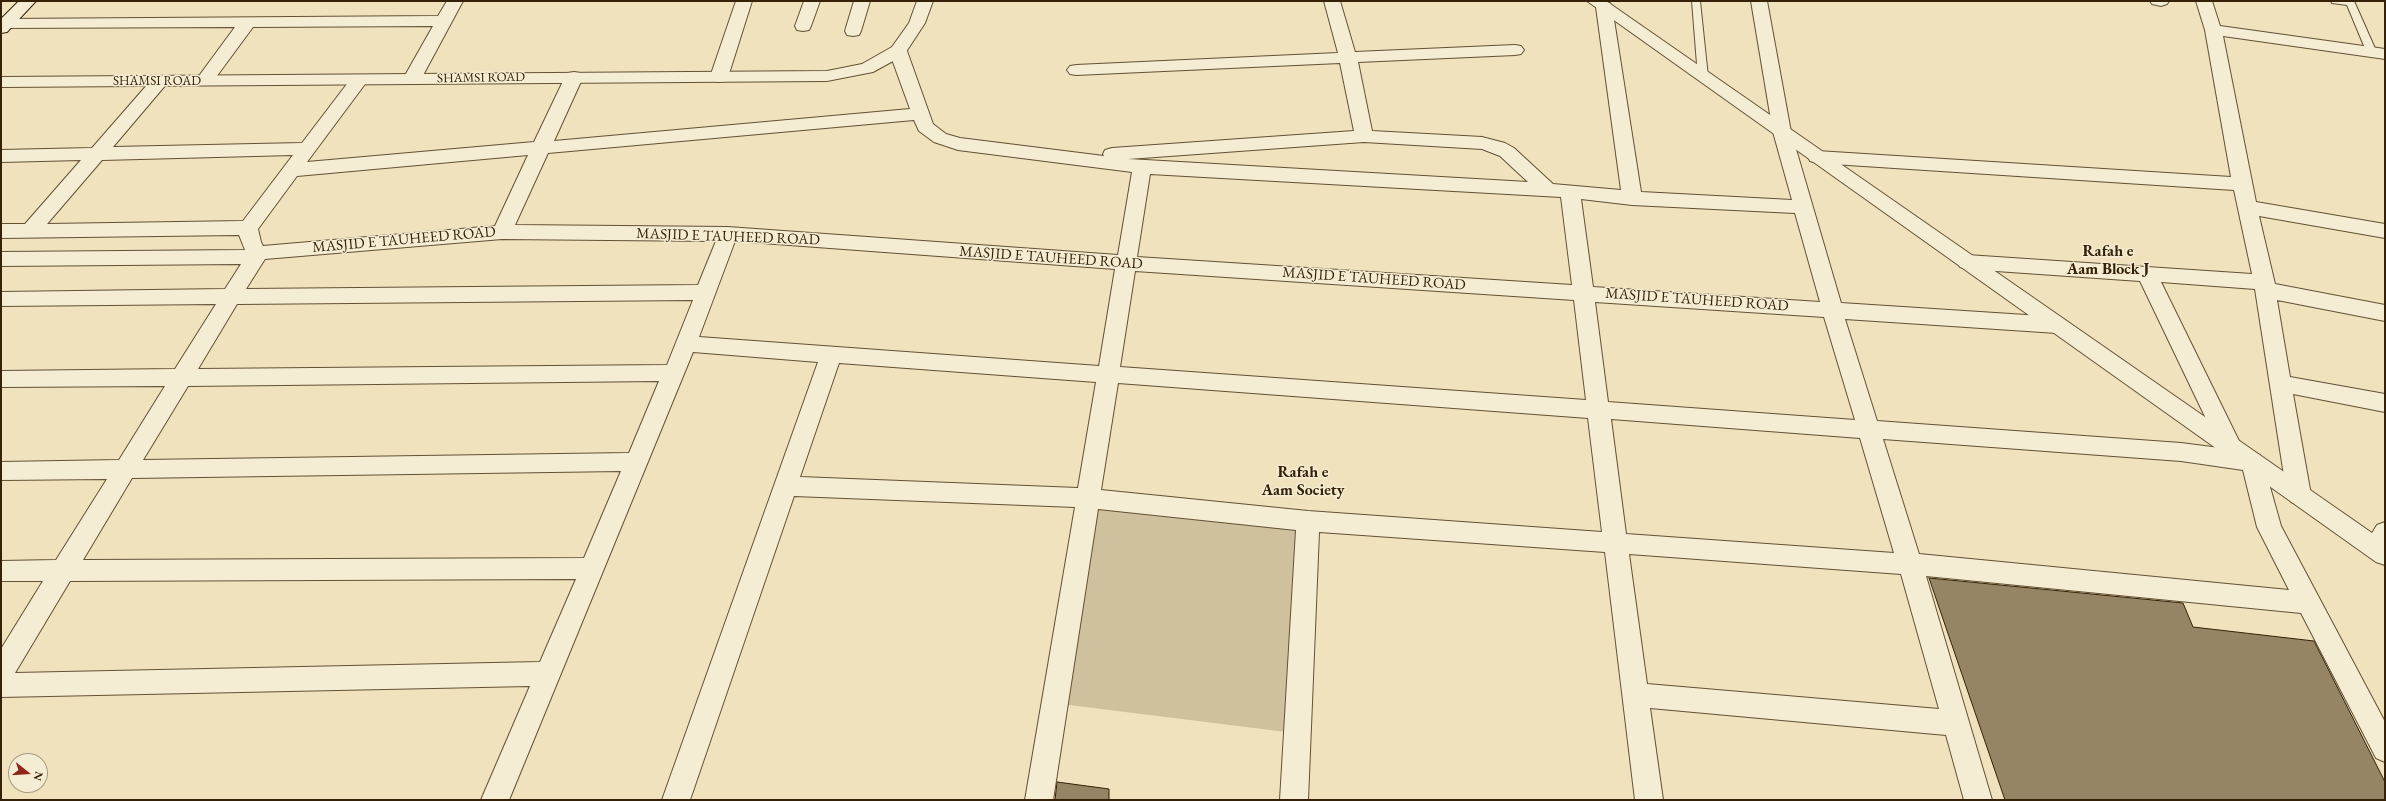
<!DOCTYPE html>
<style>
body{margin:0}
#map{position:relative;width:2386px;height:801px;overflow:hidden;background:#efe2bd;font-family:"EB Garamond",serif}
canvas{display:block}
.frame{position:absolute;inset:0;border:2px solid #342106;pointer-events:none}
.north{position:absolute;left:8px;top:753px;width:40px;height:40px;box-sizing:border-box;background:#f5ecd4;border:1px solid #a89b82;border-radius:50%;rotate:107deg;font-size:11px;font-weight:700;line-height:16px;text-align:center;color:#342106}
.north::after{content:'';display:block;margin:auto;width:14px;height:18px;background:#8f2418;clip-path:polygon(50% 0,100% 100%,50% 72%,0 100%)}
</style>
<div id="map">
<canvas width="2386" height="801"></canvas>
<div class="frame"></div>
<div class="north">N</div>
</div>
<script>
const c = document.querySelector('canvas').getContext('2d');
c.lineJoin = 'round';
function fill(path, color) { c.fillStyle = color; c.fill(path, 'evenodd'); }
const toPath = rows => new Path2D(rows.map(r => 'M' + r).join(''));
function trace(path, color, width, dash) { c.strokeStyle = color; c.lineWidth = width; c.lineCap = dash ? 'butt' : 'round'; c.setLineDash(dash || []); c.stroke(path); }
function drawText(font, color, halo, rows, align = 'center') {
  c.font = font + ' "EB Garamond",serif'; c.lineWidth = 3; c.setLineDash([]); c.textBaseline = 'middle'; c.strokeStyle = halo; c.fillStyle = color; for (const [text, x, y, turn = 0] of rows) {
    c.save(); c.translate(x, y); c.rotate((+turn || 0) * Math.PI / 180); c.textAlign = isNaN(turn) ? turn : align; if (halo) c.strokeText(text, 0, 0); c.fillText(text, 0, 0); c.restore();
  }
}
const green = toPath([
 [1090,507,1304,525,1286,732,1061,704]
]);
const building = toPath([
 [1929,578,2183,603,2193,627,2314,641,2385,782,2385,800,2005,800,1929,578],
 [1057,782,1109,789,1109,800,1055,800,1057,782]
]);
const service = toPath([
 [1692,1,1700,1,1708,77,1703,80,1698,77,1692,1],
 [2331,1,2354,1,2377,53,2375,55,2372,56,2367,53,2347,5,2332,3,2331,1]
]);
const minor = toPath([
 [447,1,463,1,421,79,418,83,412,84,406,83,403,79,433,26,253,27,211,84,205,85,199,84,196,80,235,27,1,28,1,20,5,19,438,16,447,1],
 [736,1,752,1,728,77,725,81,719,82,713,81,710,77,736,1],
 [804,1,820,1,811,26,809,30,803,31,797,30,795,26,804,1],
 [854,1,870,1,861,31,859,35,853,36,847,35,845,31,854,1],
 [1324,1,1340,1,1355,52,1515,45,1521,46,1524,50,1521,54,1515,55,1358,62,1372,131,1482,137,1505,143,1514,148,1553,184,1621,190,1596,7,1598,3,1610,3,1612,7,1641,192,1792,200,1773,132,1751,1,1767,1,1791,132,1841,303,2057,317,2064,320,2067,325,2064,330,2057,333,1845,319,1877,421,2181,443,2220,448,2140,281,1967,269,1960,267,1957,262,1960,257,1967,255,2252,274,2234,190,1817,163,1810,161,1808,157,1810,153,1817,151,2231,177,2205,30,2196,1,2212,1,2220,26,2385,49,2385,59,2223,36,2256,202,2385,224,2385,238,2259,216,2275,284,2385,305,2385,321,2277,300,2290,377,2385,394,2385,412,2293,394,2311,495,2307,502,2299,505,2291,502,2287,495,2255,289,2161,282,2242,447,2240,451,2260,455,2263,462,2281,526,2385,722,2385,762,2376,758,2301,613,1926,576,1992,800,1964,800,1946,735,1650,708,1663,800,1635,800,1605,552,1319,532,1308,800,1280,800,1296,530,1098,509,1053,800,1025,800,1075,507,794,496,690,800,662,800,818,362,693,352,509,800,481,800,530,686,1,697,1,649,43,581,1,581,1,561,56,560,107,479,1,480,1,462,119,460,165,386,1,387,1,371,175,369,216,304,1,306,1,292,225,289,241,264,1,266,1,252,245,250,239,235,1,238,1,224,25,224,81,160,1,162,1,150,92,148,154,77,160,76,166,77,169,81,113,147,302,143,353,76,359,75,365,76,368,80,307,162,534,142,565,77,568,73,574,72,580,73,583,77,554,141,910,109,889,51,892,47,898,46,904,47,907,51,933,124,946,134,960,138,1104,156,1103,154,1105,150,1112,148,1354,131,1340,63,1076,75,1070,74,1067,70,1070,66,1076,65,1338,53,1324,1],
 [914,120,919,131,934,142,958,150,1132,172,1118,255,728,227,515,225,548,153,914,120],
 [1364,142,1482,149,1500,156,1528,182,1128,159,1364,142],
 [293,155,243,221,47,224,102,160,293,155],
 [528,155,495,226,263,246,261,242,258,229,297,176,528,155],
 [1150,174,1561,197,1572,285,1137,257,1150,174],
 [1581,199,1632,205,1795,213,1820,302,1593,287,1581,199],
 [502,239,716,241,698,285,246,289,265,259,502,239],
 [735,241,1115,269,1099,366,699,337,735,241],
 [1135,271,1574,300,1586,400,1120,367,1135,271],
 [693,300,667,365,198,369,237,304,693,300],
 [1595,302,1824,317,1855,420,1608,402,1595,302],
 [839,363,1096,382,1078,488,800,477,839,363],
 [659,381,629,453,143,460,188,386,659,381],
 [1118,383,1588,418,1602,532,1308,511,1101,490,1118,383],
 [1611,419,1860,438,1894,553,1626,534,1611,419],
 [1883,439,2181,461,2243,470,2257,527,2289,590,1919,554,1883,439],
 [621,471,584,558,83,560,132,478,621,471],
 [1629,554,1901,574,1939,709,1647,684,1629,554],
 [576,579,540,662,15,673,70,581,576,579],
 [2150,1,2169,1,2167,4,2161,6,2152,4,2150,1],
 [2385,522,2385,553,2375,558,2367,555,2363,548,2367,541,2377,525,2385,522]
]);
const tertiary = toPath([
 [917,1,933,1,925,23,904,55,873,72,827,81,1,87,1,77,827,71,862,64,892,47,909,23,917,1],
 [1587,1,1606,1,2385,542,2385,565,2376,562,1587,1]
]);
const secondary = toPath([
 [19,1,36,1,7,32,1,33,1,19,19,1]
]);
const farStreetnames = [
 ["SHAMSI ROAD",481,78,-1],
 ["SHAMSI ROAD",157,81]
];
const streetNames = [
 ["MASJID E TAUHEED ROAD",728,237,2],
 ["MASJID E TAUHEED ROAD",404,240,-5],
 ["MASJID E TAUHEED ROAD",1051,258,4],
 ["MASJID E TAUHEED ROAD",1374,279,4],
 ["MASJID E TAUHEED ROAD",1697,300,4]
];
const neighbourhoodNames = [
 ["Rafah e",2108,252],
 ["Aam Block J",2108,270],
 ["Rafah e",1303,473],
 ["Aam Society",1303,491]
];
fill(green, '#cfc19e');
fill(building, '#958565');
trace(building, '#342106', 1);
trace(service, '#635134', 2);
trace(minor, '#635134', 2);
trace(tertiary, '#635134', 2);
trace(secondary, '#342106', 2);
fill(service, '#f5ecd4');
fill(minor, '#f5ecd4');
fill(tertiary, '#f5ecd4');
fill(secondary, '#f5ecd4');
drawText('13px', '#342106', '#f5ecd4', farStreetnames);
drawText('15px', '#342106', '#f5ecd4', streetNames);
drawText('bold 16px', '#342106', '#f5ecd4', neighbourhoodNames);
</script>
